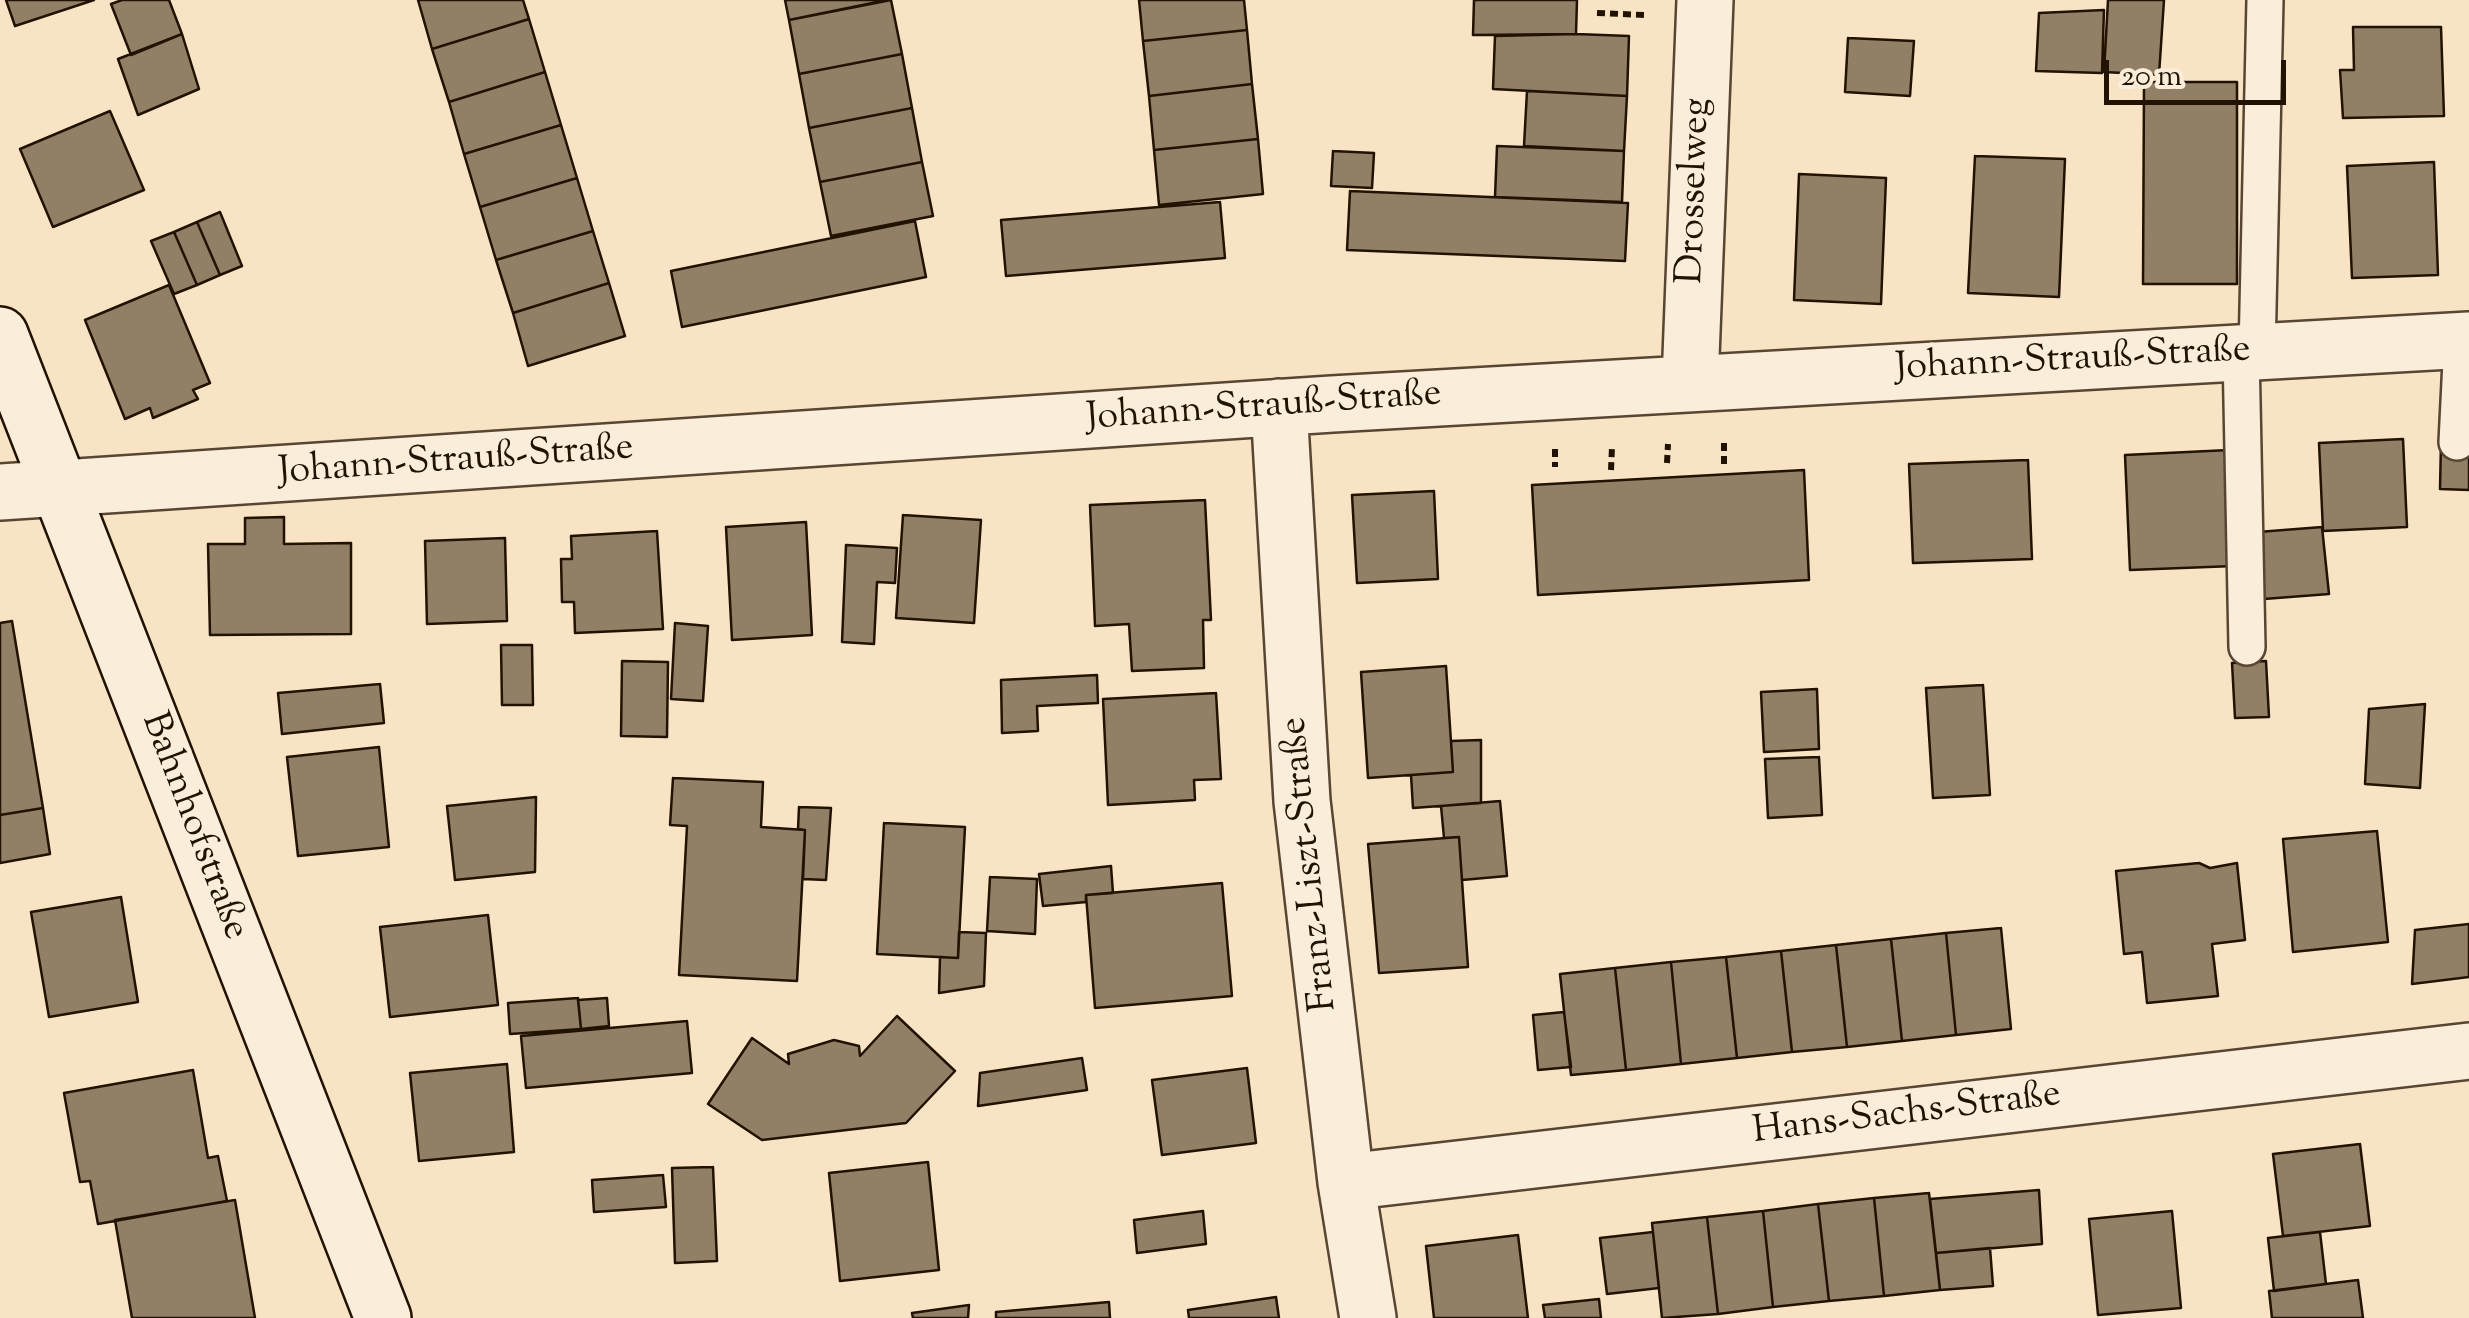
<!DOCTYPE html>
<meta charset="utf-8">
<style>
body{margin:0}
#map{position:relative;width:2469px;height:1318px;overflow:hidden;background:#f8e4c4;font-family:"Sorts Mill Goudy",serif}
canvas{display:block}
.scale{position:absolute;left:2104px;top:60px;width:182px;height:45px;box-sizing:border-box;border:5px solid #221201;border-top:0;padding-left:12px;font-size:30px;line-height:35px;white-space:nowrap;color:#221201;-webkit-text-stroke:8px #faedd9;paint-order:stroke}
</style>
<div id="map">
<canvas width="2469" height="1318"></canvas>
<div class="scale">20 m</div>
</div>
<script>
const c = document.querySelector('canvas').getContext('2d');
c.lineJoin = 'round';
function fill(path, color) { c.fillStyle = color; c.fill(path, 'evenodd'); }
const toPath = rows => new Path2D(rows.map(r => 'M' + r).join(''));
function trace(path, color, width, dash) { c.strokeStyle = color; c.lineWidth = width; c.lineCap = dash ? 'butt' : 'round'; c.setLineDash(dash || []); c.stroke(path); }
function drawText(font, color, halo, rows, align = 'center') {
  c.font = font + ' "Sorts Mill Goudy",serif'; c.lineWidth = 9; c.setLineDash([]); c.textBaseline = 'middle'; c.strokeStyle = halo; c.fillStyle = color; for (const [text, x, y, turn = 0] of rows) {
    c.save(); c.translate(x, y); c.rotate((+turn || 0) * Math.PI / 180); c.textAlign = isNaN(turn) ? turn : align; if (halo) c.strokeText(text, 0, 0); c.fillText(text, 0, 0); c.restore();
  }
}
const building = toPath([
 [6,0,94,0,15,26,6,0],
 [122,0,169,0,182,34,131,55,111,4,122,0],
 [418,0,523,0,529,19,432,49,418,0],
 [785,0,887,0,789,20,785,0],
 [891,0,902,54,799,74,789,20,891,0],
 [1139,0,1244,0,1247,30,1143,41,1139,0],
 [1474,0,1577,0,1576,34,1473,35,1474,0],
 [2108,0,2164,0,2159,75,2104,72,2108,0],
 [2104,10,2102,73,2036,71,2039,13,2104,10],
 [529,19,545,72,449,102,432,49,529,19],
 [2353,27,2441,27,2444,116,2343,118,2340,70,2354,70,2353,27],
 [1247,30,1252,84,1149,96,1143,41,1247,30],
 [182,34,199,89,138,115,118,59,182,34],
 [1576,34,1629,36,1627,96,1493,89,1495,36,1576,34],
 [1848,38,1914,41,1910,96,1845,92,1848,38],
 [902,54,912,108,809,128,799,74,902,54],
 [545,72,561,125,464,154,449,102,545,72],
 [2144,82,2237,82,2237,284,2143,284,2144,82],
 [1252,84,1258,139,1154,150,1149,96,1252,84],
 [1527,91,1627,96,1624,151,1524,146,1527,91],
 [912,108,922,162,820,182,809,128,912,108],
 [110,111,144,190,53,227,20,149,110,111],
 [561,125,577,178,480,207,464,154,561,125],
 [1258,139,1263,194,1159,205,1154,150,1258,139],
 [1497,146,1624,151,1622,202,1495,197,1497,146],
 [1333,151,1374,153,1372,188,1331,186,1333,151],
 [1975,156,2065,159,2059,297,1968,293,1975,156],
 [922,162,933,216,831,236,820,182,922,162],
 [2434,162,2438,275,2352,278,2347,166,2434,162],
 [1799,174,1886,178,1881,304,1794,300,1799,174],
 [577,178,593,231,496,260,480,207,577,178],
 [1350,191,1628,203,1625,261,1347,250,1350,191],
 [1220,202,1225,258,1006,276,1001,220,1220,202],
 [220,212,242,266,220,275,197,222,220,212],
 [915,221,926,277,682,327,671,271,915,221],
 [197,222,220,275,197,285,174,232,197,222],
 [593,231,609,283,513,313,496,260,593,231],
 [174,232,197,285,174,294,151,241,174,232],
 [609,283,625,336,528,366,513,313,609,283],
 [169,285,210,383,193,390,198,399,153,418,150,408,125,419,85,320,169,285],
 [2403,439,2407,527,2323,531,2319,443,2403,439],
 [2441,441,2469,442,2469,490,2440,489,2441,441],
 [2229,450,2234,566,2130,570,2125,455,2229,450],
 [2028,460,2032,559,1913,563,1909,464,2028,460],
 [1804,470,1809,580,1538,595,1532,485,1804,470],
 [1434,491,1438,579,1357,583,1352,495,1434,491],
 [1205,500,1211,620,1203,620,1204,668,1132,671,1129,624,1095,626,1090,505,1205,500],
 [903,515,981,520,974,623,896,618,903,515],
 [284,517,284,544,351,543,351,634,210,635,208,544,245,544,245,518,284,517],
 [806,522,812,635,732,640,726,527,806,522],
 [2322,527,2329,594,2264,599,2258,532,2322,527],
 [657,531,663,629,575,633,574,602,562,602,561,559,572,559,571,536,657,531],
 [505,538,507,621,427,624,425,541,505,538],
 [846,545,897,548,895,583,877,582,874,644,842,642,846,545],
 [12,621,43,808,0,815,0,623,12,621],
 [675,623,708,626,703,701,671,699,675,623],
 [501,645,532,645,533,705,502,705,501,645],
 [622,661,668,662,667,737,621,736,622,661],
 [2266,661,2269,717,2235,718,2232,663,2266,661],
 [1446,666,1453,772,1368,778,1361,672,1446,666],
 [1097,675,1098,703,1037,706,1038,731,1002,733,1001,680,1097,675],
 [380,684,384,723,282,734,278,693,380,684],
 [1983,685,1990,795,1933,798,1926,688,1983,685],
 [1817,689,1819,749,1764,752,1761,692,1817,689],
 [1216,693,1221,779,1194,780,1195,800,1108,805,1103,699,1216,693],
 [2425,704,2420,788,2365,784,2369,709,2425,704],
 [1481,740,1481,803,1413,808,1411,775,1453,772,1451,741,1481,740],
 [379,747,389,847,298,856,287,757,379,747],
 [1819,757,1822,815,1768,818,1765,759,1819,757],
 [673,778,763,782,761,827,805,830,797,981,679,975,687,826,670,825,673,778],
 [536,797,535,872,455,880,447,806,536,797],
 [1500,801,1507,876,1462,880,1459,837,1444,838,1441,806,1500,801],
 [799,807,831,808,826,880,803,879,805,830,798,829,799,807],
 [43,808,50,854,0,863,0,815,43,808],
 [884,823,965,827,958,958,877,954,884,823],
 [2377,831,2388,942,2293,952,2283,839,2377,831],
 [1459,837,1468,967,1379,973,1368,844,1459,837],
 [2199,863,2210,868,2237,863,2245,940,2212,944,2218,996,2147,1003,2142,952,2124,954,2116,871,2199,863],
 [1111,866,1113,893,1086,895,1086,902,1043,906,1039,874,1111,866],
 [990,877,1037,879,1035,934,987,931,990,877],
 [1222,883,1232,996,1095,1008,1086,895,1222,883],
 [121,897,138,1002,49,1017,31,912,121,897],
 [488,915,498,1005,390,1017,380,927,488,915],
 [2469,924,2469,977,2412,984,2415,930,2469,924],
 [2001,928,2011,1029,1956,1035,1946,933,2001,928],
 [959,932,986,933,984,986,939,993,940,957,958,958,959,932],
 [1946,933,1956,1035,1902,1041,1891,939,1946,933],
 [1891,939,1902,1041,1847,1047,1836,945,1891,939],
 [1836,945,1847,1047,1792,1052,1781,951,1836,945],
 [1781,951,1792,1052,1737,1058,1726,957,1781,951],
 [1726,957,1737,1058,1681,1064,1671,962,1726,957],
 [1671,962,1681,1064,1626,1070,1615,968,1671,962],
 [1615,968,1626,1070,1571,1075,1560,974,1615,968],
 [578,998,581,1029,510,1034,508,1003,578,998],
 [607,998,609,1026,581,1029,578,1000,607,998],
 [1564,1012,1571,1067,1538,1070,1533,1015,1564,1012],
 [897,1016,955,1071,906,1123,762,1140,708,1104,752,1038,789,1064,788,1054,834,1040,859,1046,860,1056,897,1016],
 [687,1021,692,1073,526,1088,521,1036,687,1021],
 [1082,1058,1087,1090,978,1106,980,1073,1082,1058],
 [507,1064,514,1152,419,1161,410,1073,507,1064],
 [1247,1068,1256,1143,1162,1155,1152,1080,1247,1068],
 [193,1070,208,1158,218,1156,227,1201,98,1224,90,1181,80,1182,64,1093,193,1070],
 [2360,1144,2370,1226,2283,1236,2273,1154,2360,1144],
 [928,1162,939,1270,840,1281,829,1173,928,1162],
 [713,1167,717,1261,675,1263,672,1168,713,1167],
 [663,1175,666,1207,594,1212,592,1180,663,1175],
 [2039,1190,2042,1244,1936,1253,1930,1199,2039,1190],
 [1929,1193,1940,1290,1884,1296,1874,1198,1929,1193],
 [1874,1198,1884,1296,1829,1301,1818,1204,1874,1198],
 [235,1200,255,1318,132,1318,115,1220,235,1200],
 [1818,1204,1829,1301,1773,1307,1763,1211,1818,1204],
 [1203,1211,1206,1244,1137,1253,1134,1220,1203,1211],
 [1763,1211,1773,1307,1718,1314,1707,1217,1763,1211],
 [2172,1211,2181,1308,2098,1315,2089,1219,2172,1211],
 [1707,1217,1718,1314,1662,1318,1652,1223,1707,1217],
 [1653,1232,1659,1288,1607,1294,1600,1238,1653,1232],
 [2320,1232,2326,1284,2274,1291,2268,1238,2320,1232],
 [1518,1235,1528,1318,1434,1318,1426,1246,1518,1235],
 [1990,1248,1993,1286,1940,1290,1936,1253,1990,1248],
 [2358,1280,2363,1318,2272,1318,2269,1291,2358,1280],
 [1276,1297,1279,1318,1189,1318,1188,1310,1276,1297],
 [1599,1299,1601,1318,1545,1318,1543,1305,1599,1299],
 [1109,1302,1110,1318,996,1318,996,1312,1109,1302],
 [969,1305,968,1318,913,1318,912,1313,969,1305]
]);
const path = toPath([
 [1597,13,1645,15],
 [1555,449,1555,467],
 [1667,463,1668,444],
 [1724,464,1724,440],
 [1611,470,1612,447]
]);
const service = toPath([
 [2257,352,2265,0],
 [2241,353,2247,647],
 [2457,442,2462,341]
]);
const minor = toPath([
 [1690,382,1705,0],
 [1279,407,1302,801,1346,1182,1368,1318],
 [0,492,1332,404,2469,340],
 [1346,1182,2469,1051]
]);
const secondary = toPath([
 [0,335,383,1318]
]);
const streetNames = [
 ["Drosselweg",1697,191,-88],
 ["Johann-Strauß-Straße",2073,362,-3],
 ["Johann-Strauß-Straße",1264,409,-4],
 ["Johann-Strauß-Straße",456,463,-4],
 ["Bahnhofstraße",192,827,69],
 ["Franz-Liszt-Straße",1312,864,-96],
 ["Hans-Sachs-Straße",1907,1116,-7]
];
fill(building, '#917f66');
trace(building, '#221201', 2.5);
trace(service, '#584632', 40);
trace(minor, '#584632', 60);
trace(secondary, '#221201', 60);
trace(path, '#221201', 6, [8, 5]);
trace(service, '#faedd9', 35);
trace(minor, '#faedd9', 55);
trace(secondary, '#faedd9', 55);
drawText('38px', '#221201', '#faedd9', streetNames);
</script>
